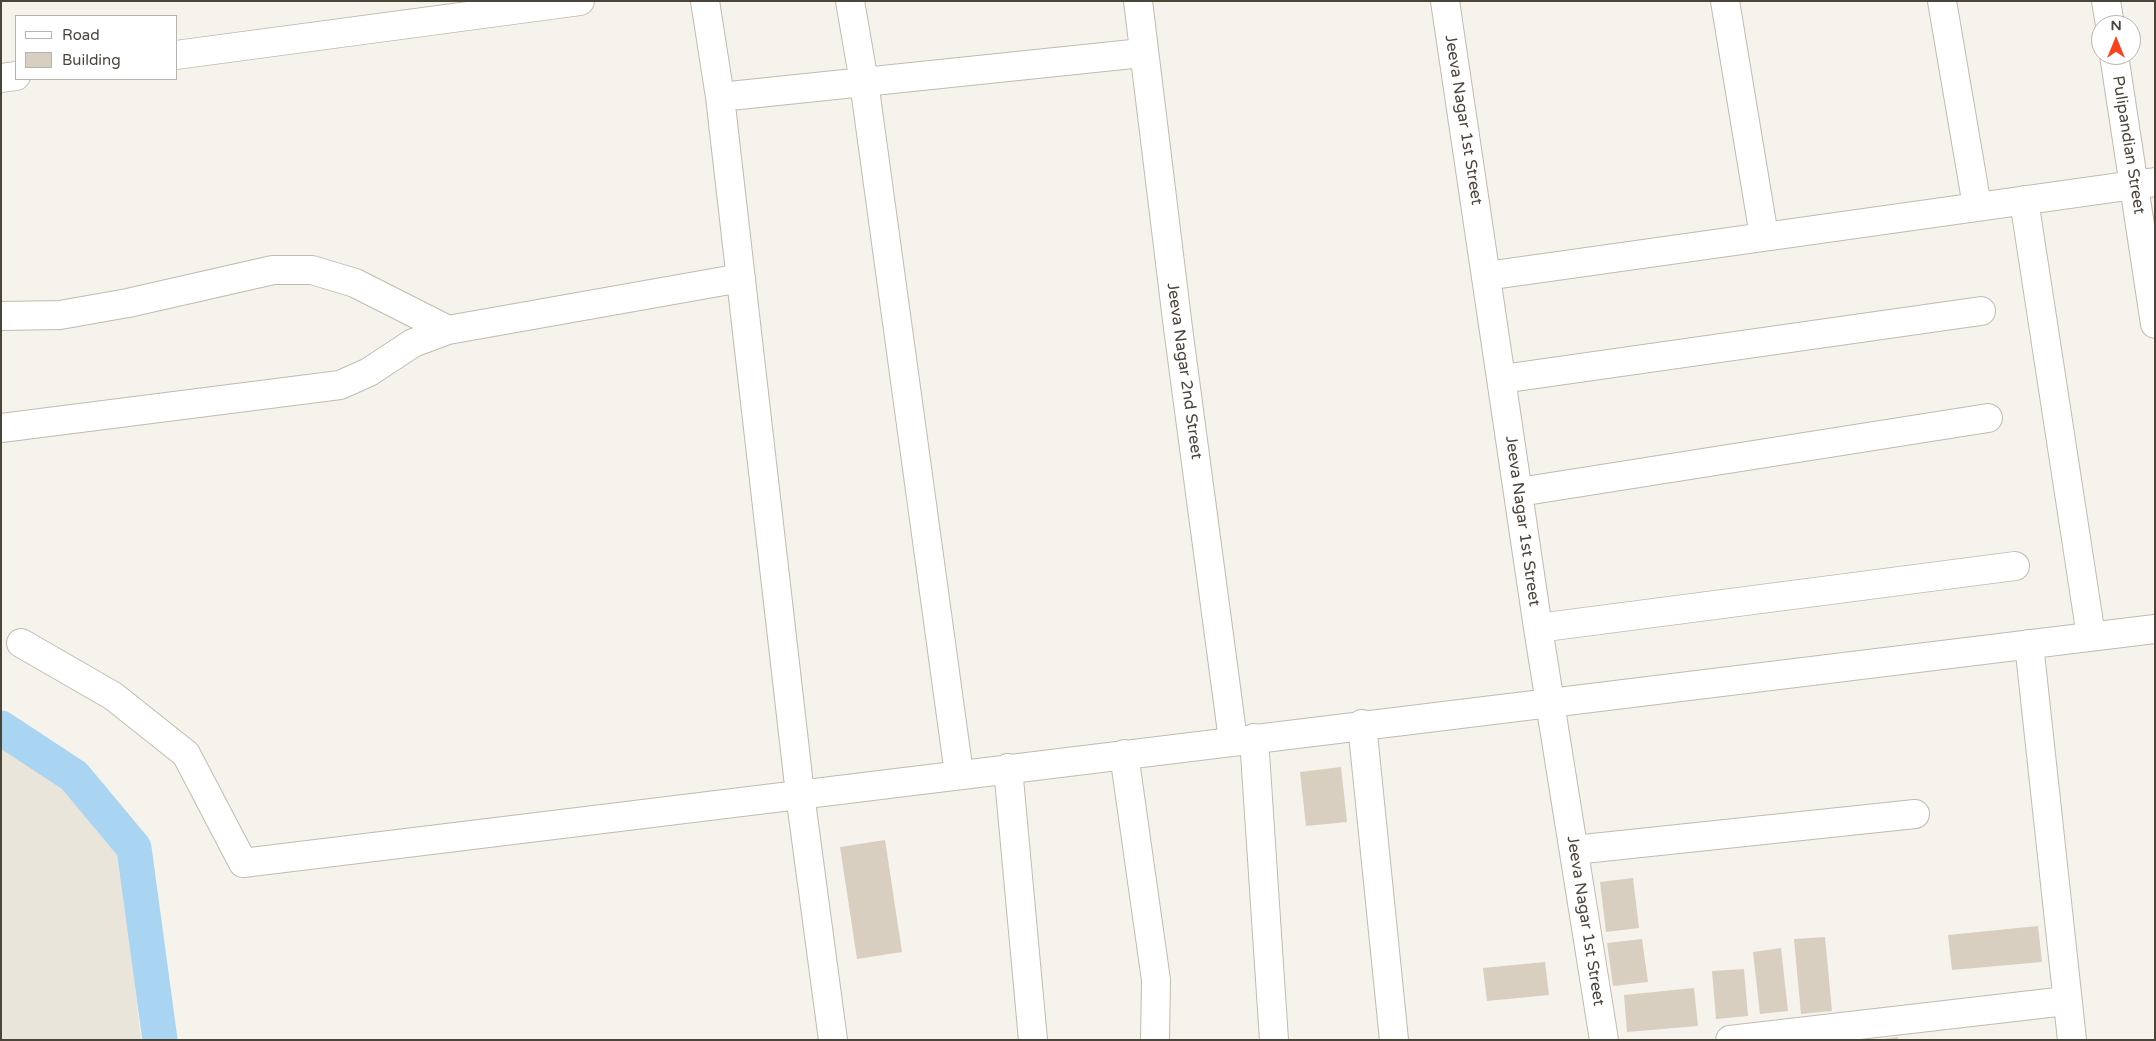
<!DOCTYPE html>
<style>
body{margin:0}
#map{position:relative;width:2156px;height:1041px;overflow:hidden;background:#f6f3ec;font-family:"Varela Round",sans-serif}
canvas{display:block}
.frame{position:absolute;inset:0;border:2px solid #4b4439;pointer-events:none}
.legend{position:absolute;left:15px;top:15px;width:162px;height:65px;box-sizing:border-box;background:#fff;border:1px solid #b7b4b0;margin:0;padding:6px 9px;list-style:none;font-size:15px;color:#4b4439}
.legend li{display:flex;align-items:center;gap:10px;height:25px}
.legend b{width:25px;border:1px solid #b7b4b0}
.north{position:absolute;left:2091px;top:15px;width:50px;height:50px;box-sizing:border-box;background:#fff;border:1px solid #b7b4b0;border-radius:50%;rotate:0deg;font-size:14px;font-weight:700;line-height:20px;text-align:center;color:#4b4439}
.north::after{content:'';display:block;margin:auto;width:18px;height:22px;background:#fc3f1d;clip-path:polygon(50% 0,100% 100%,50% 72%,0 100%)}
</style>
<div id="map">
<canvas width="2156" height="1041"></canvas>
<div class="frame"></div>
<ul class="legend">
<li><b style="height:6px;background:#fff"></b>Road</li>
<li><b style="height:14px;background:#d8cfc1"></b>Building</li>
</ul>
<div class="north">N</div>
</div>
<script>
const c = document.querySelector('canvas').getContext('2d');
c.lineJoin = 'round';
function fill(path, color) { c.fillStyle = color; c.fill(path, 'evenodd'); }
const toPath = rows => new Path2D(rows.map(r => 'M' + r).join(''));
function trace(path, color, width, dash) { c.strokeStyle = color; c.lineWidth = width; c.lineCap = dash ? 'butt' : 'round'; c.setLineDash(dash || []); c.stroke(path); }
function drawText(font, color, halo, rows, align = 'center') {
  c.font = font + ' "Varela Round",sans-serif'; c.lineWidth = 4; c.setLineDash([]); c.textBaseline = 'middle'; c.strokeStyle = halo; c.fillStyle = color; for (const [text, x, y, turn = 0] of rows) {
    c.save(); c.translate(x, y); c.rotate((+turn || 0) * Math.PI / 180); c.textAlign = isNaN(turn) ? turn : align; if (halo) c.strokeText(text, 0, 0); c.fillText(text, 0, 0); c.restore();
  }
}
const residential = toPath([
 [1,728,78,767,111,812,123,869,141,1040,1,1040]
]);
const canal = toPath([
 [1,728,74,776,134,848,160,1040]
]);
const building = toPath([
 [1341,767,1347,822,1306,826,1300,772],
 [885,840,902,952,857,959,840,847],
 [1633,878,1639,928,1606,932,1600,882],
 [2038,926,2042,962,1952,970,1948,935],
 [1825,937,1832,1011,1801,1014,1794,939],
 [1642,939,1648,982,1613,986,1607,943],
 [1781,948,1788,1011,1760,1014,1753,952],
 [1545,962,1549,995,1487,1001,1483,968],
 [1744,969,1748,1016,1716,1019,1712,971],
 [1694,988,1698,1026,1627,1032,1624,995],
 [1898,1037,1898,1040,1884,1040,1884,1039]
]);
const minor = toPath([
 [705,1,720,97,800,794,833,1040],
 [850,1,864,82,959,774],
 [1138,1,1178,328,1233,740],
 [1445,1,1538,628,1604,1040],
 [1725,1,1764,236],
 [1942,1,1977,206],
 [2106,1,2110,25],
 [176,55,580,1],
 [2114,55,2155,324],
 [1,78,16,76],
 [720,97,1142,53],
 [2024,200,2091,636],
 [1486,276,2155,182],
 [1,316,60,315,128,303,273,270,312,270,355,283,448,330],
 [1502,379,1981,311],
 [1,428,340,385,369,372,413,343,448,330,741,278],
 [1519,492,1988,418],
 [1538,628,2015,566],
 [21,643,113,696,186,754,243,863,2155,629],
 [2029,644,2072,1040],
 [1362,724,1394,1040],
 [1254,738,1274,1040],
 [1124,754,1156,980,1155,1040],
 [1008,768,1033,1040],
 [1574,850,1915,814],
 [1730,1040,2066,1001]
]);
const streetNames = [
 ["Jeeva Nagar 1st Street",1463,120,81],
 ["Pulipandian Street",2128,145,81],
 ["Jeeva Nagar 2nd Street",1184,371,82],
 ["Jeeva Nagar 1st Street",1522,521,82],
 ["Jeeva Nagar 1st Street",1585,921,81]
];
fill(residential, '#eae5da');
trace(canal, '#a9d4f2', 35);
fill(building, '#d8cfc1');
trace(minor, '#c2bbae', 30);
trace(minor, '#fff', 28);
drawText('16px', '#4b4439', '#fff', streetNames);
</script>
